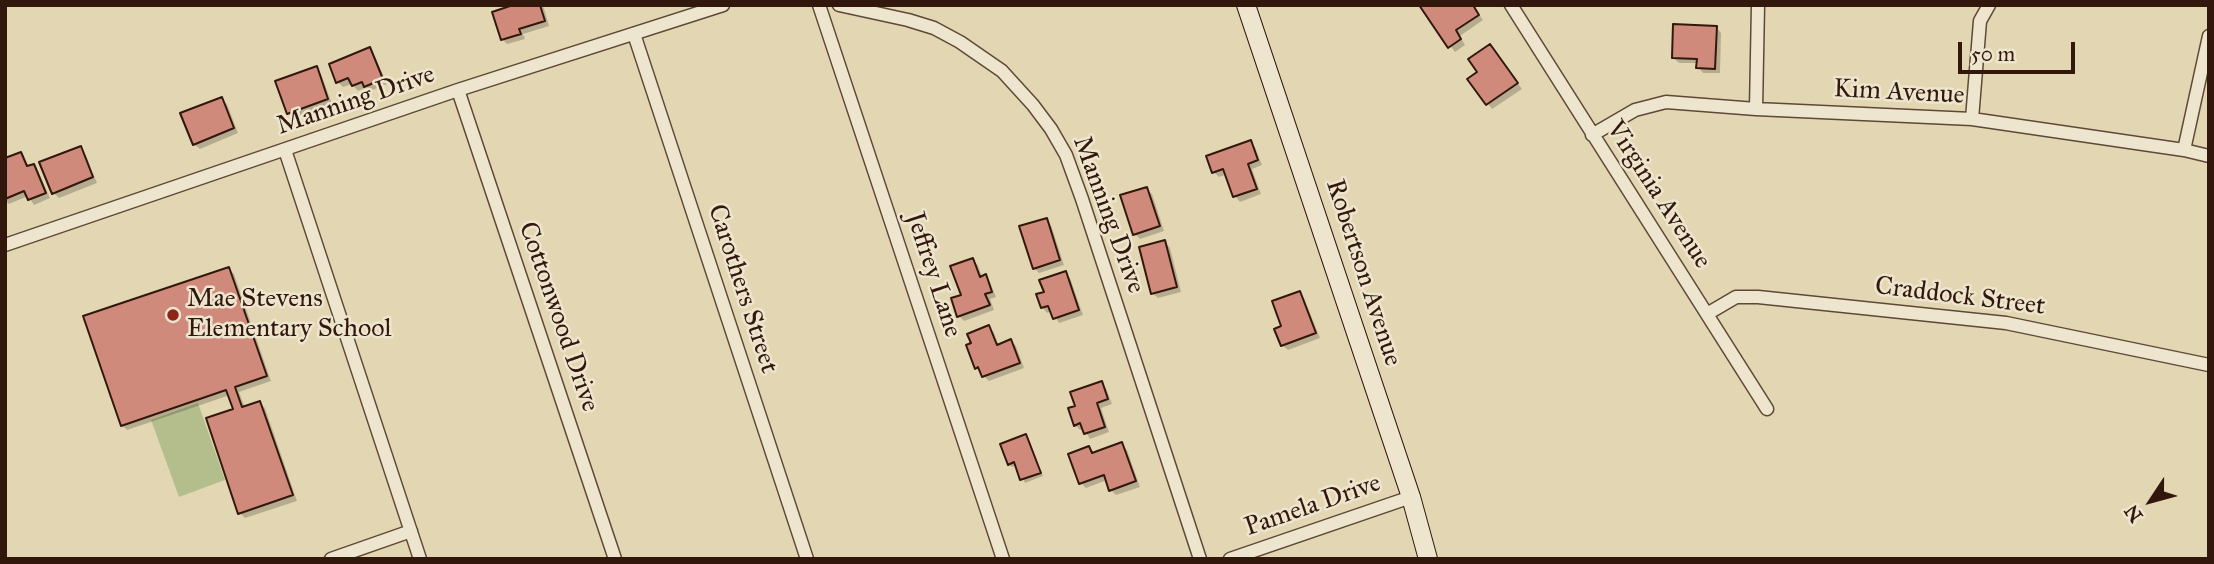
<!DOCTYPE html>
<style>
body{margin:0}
#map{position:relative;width:2214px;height:564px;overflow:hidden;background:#e3d7b3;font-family:"IM FELL Great Primer",serif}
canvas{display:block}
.frame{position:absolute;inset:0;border:7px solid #32180c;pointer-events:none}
.north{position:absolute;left:2116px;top:466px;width:70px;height:70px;-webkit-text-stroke:5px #ede5ce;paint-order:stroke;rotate:234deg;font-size:19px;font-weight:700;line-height:28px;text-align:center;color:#32180c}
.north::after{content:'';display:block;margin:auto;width:24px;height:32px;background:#32180c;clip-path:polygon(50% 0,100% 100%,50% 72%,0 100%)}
.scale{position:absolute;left:1958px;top:42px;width:117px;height:32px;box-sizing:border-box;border:4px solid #32180c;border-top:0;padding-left:9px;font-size:21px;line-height:24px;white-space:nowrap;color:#32180c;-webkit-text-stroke:5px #ede5ce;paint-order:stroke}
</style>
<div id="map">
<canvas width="2214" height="564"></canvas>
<div class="frame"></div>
<div class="north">N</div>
<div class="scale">50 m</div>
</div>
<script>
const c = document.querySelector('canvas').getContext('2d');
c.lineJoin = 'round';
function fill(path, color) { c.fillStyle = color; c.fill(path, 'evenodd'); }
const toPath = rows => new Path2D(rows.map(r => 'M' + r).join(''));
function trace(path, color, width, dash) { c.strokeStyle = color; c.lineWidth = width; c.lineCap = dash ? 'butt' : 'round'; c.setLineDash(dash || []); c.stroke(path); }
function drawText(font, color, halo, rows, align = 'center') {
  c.font = font + ' "IM FELL Great Primer",serif'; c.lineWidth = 5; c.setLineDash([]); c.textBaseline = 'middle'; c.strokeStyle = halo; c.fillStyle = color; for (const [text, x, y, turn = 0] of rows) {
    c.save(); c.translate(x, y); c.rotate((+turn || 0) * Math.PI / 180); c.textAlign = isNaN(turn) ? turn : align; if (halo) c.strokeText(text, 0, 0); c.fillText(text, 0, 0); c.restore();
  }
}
const green = toPath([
 [198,403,225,480,179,497,151,420]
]);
const shadow = toPath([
 [519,5,543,5,549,26,523,34,525,39,507,44,502,39],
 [1421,5,1472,5,1483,20,1460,36,1465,45,1455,52],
 [1716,27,1721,33,1720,73,1703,73,1698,67,1698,63,1679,63,1674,58],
 [1490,46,1522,89,1492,109,1470,79,1479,72],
 [369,49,374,55,387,84,370,91,367,87,358,91,352,84,343,87,338,82,331,65],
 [316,68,321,74,332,104,293,118,288,113],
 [221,99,227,104,238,133,200,149,194,144],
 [1250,142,1255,147,1262,165,1252,169,1261,194,1240,202,1235,196,1227,174,1219,177,1214,172],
 [80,148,85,153,97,183,59,198,54,193],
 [20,154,29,167,33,166,38,171,50,198,34,205,28,196,9,204,5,200,5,176],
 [1146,189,1152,194,1164,231,1140,239,1135,234],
 [1046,220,1051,225,1064,265,1039,273,1034,268],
 [1165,242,1170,248,1181,292,1158,298,1152,293],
 [972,260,978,265,982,277,985,276,990,282,996,297,990,299,994,310,964,321,959,316],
 [229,269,234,274,271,381,239,392,245,408,260,403,265,408,297,501,245,518,240,513,235,410,230,395,127,430,122,425],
 [1065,273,1070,278,1083,315,1059,323,1052,311,1047,313,1042,307,1046,293],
 [1299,293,1304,298,1320,338,1288,350,1282,345,1284,327],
 [989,327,994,333,999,346,1011,341,1016,346,1024,368,989,381,976,368],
 [1101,383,1106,388,1112,404,1101,408,1109,432,1090,439,1084,429,1080,430,1075,425,1077,407],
 [1026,436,1043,476,1025,483,1017,465,1012,467,1009,464],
 [1121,445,1127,450,1140,487,1116,495,1111,490,1107,480,1086,488,1081,483,1089,448,1095,454]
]);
const building = toPath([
 [513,5,540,5,545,21,519,29,521,34,501,40,492,12,513,5],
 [1419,5,1473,5,1479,15,1456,30,1461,39,1448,48,1419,5],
 [1673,24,1717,26,1715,69,1696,68,1697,59,1672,58,1673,24],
 [1490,44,1518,83,1486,105,1467,79,1477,72,1468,59,1490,44],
 [370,47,383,79,364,87,362,82,352,86,348,78,336,83,329,64,370,47],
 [317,66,328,99,287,114,275,81,317,66],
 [222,97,234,128,193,145,180,113,222,97],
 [1251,140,1258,160,1248,164,1257,189,1233,197,1223,169,1212,173,1206,156,1251,140],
 [81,146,93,177,52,194,39,162,81,146],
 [21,152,27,166,34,164,46,193,28,200,24,191,5,199,5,158,21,152],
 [1147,187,1160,226,1133,235,1120,195,1147,187],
 [1047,218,1060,260,1033,269,1019,226,1047,218],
 [1165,240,1177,287,1151,294,1139,247,1165,240],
 [973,258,980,277,986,274,992,292,985,294,990,305,957,317,951,298,961,295,950,266,973,258],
 [229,267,267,376,235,387,242,407,260,401,293,495,238,514,206,418,233,409,226,390,121,426,83,316,229,267],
 [1066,271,1079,310,1053,319,1048,306,1041,308,1036,294,1044,292,1039,280,1066,271],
 [1300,291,1316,333,1281,346,1274,329,1281,326,1272,301,1300,291],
 [989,325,997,345,1011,339,1020,363,982,377,978,367,975,369,966,345,971,343,967,334,989,325],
 [1102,381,1108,399,1097,403,1105,427,1084,434,1080,423,1074,426,1068,408,1075,406,1070,392,1102,381],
 [1026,434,1041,473,1020,480,1014,462,1008,465,1000,444,1026,434],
 [1122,442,1136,481,1109,491,1104,475,1079,484,1068,454,1089,446,1092,453,1122,442]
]);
const street = toPath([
 [819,5,1003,559],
 [839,5,908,20,934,28,960,42,1002,71,1033,105,1051,129,1066,155,1082,199,1200,559],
 [1511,5,1767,409],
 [634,34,807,559],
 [458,90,615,559],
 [1756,109,1758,5],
 [1972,119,1980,21,1989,5],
 [1592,135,1635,110,1666,102,1756,109,1972,119,2184,150,2209,156],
 [285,150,420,559],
 [2184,150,2209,36],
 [5,245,458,90,723,5],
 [1707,314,1736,297,1758,297,2006,323,2209,365],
 [331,559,411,531],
 [1230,559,1411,497]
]);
const secondary = toPath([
 [1246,5,1411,497,1428,559]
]);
const markers = [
 [173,315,7,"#8f2418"]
];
const streetNames = [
 ["Kim Avenue",1899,93,3],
 ["Manning Drive",356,101,-19],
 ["Virginia Avenue",1658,195,57],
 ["Manning Drive",1108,215,70],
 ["Robertson Avenue",1363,273,72],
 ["Jeffrey Lane",933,275,72],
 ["Carothers Street",742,289,72],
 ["Craddock Street",1960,297,7],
 ["Cottonwood Drive",558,317,71],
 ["Pamela Drive",1313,506,-19]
];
const poiNames = [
 ["Mae Stevens",187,300],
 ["Elementary School",187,330]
];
fill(green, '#b4be8c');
fill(shadow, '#0003');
fill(building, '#d08a7b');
trace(building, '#32180c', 2);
trace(street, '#5e4836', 15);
trace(secondary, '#32180c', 20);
trace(street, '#ede5ce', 12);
trace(secondary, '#ede5ce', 18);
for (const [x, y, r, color] of markers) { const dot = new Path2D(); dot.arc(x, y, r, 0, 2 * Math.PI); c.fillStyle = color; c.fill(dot); trace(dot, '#ede5ce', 2.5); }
drawText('26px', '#32180c', '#ede5ce', streetNames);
drawText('26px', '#32180c', '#ede5ce', poiNames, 'left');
</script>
